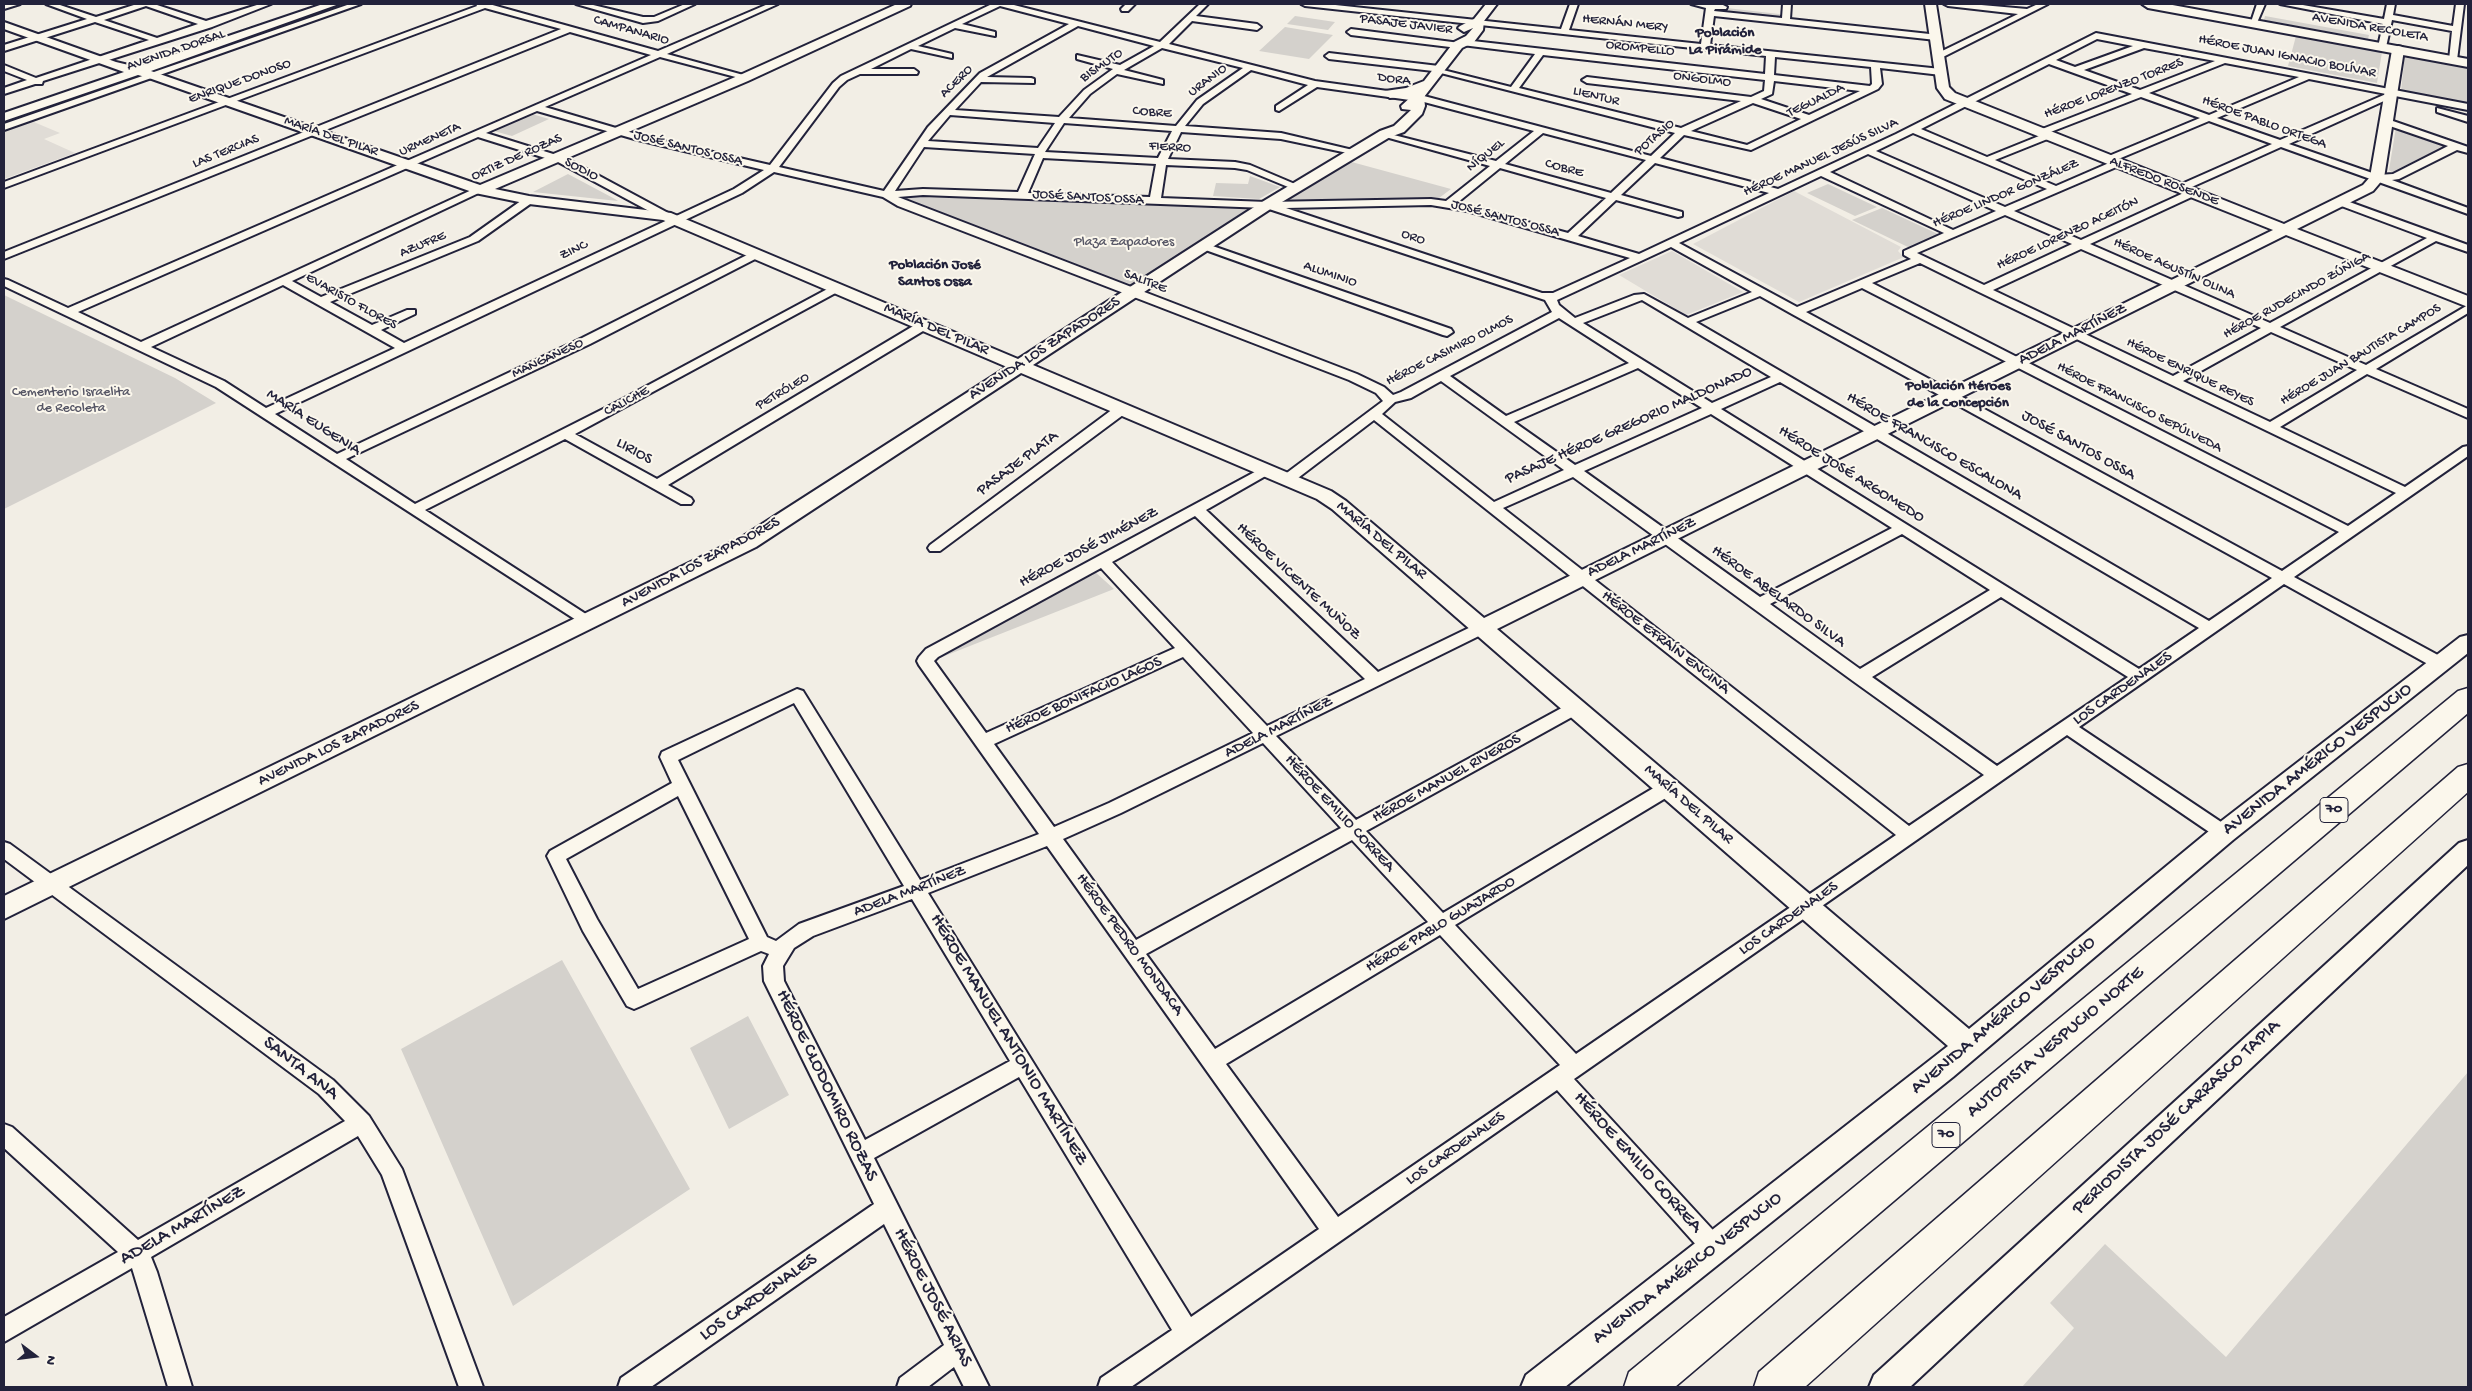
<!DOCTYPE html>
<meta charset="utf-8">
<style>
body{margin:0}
#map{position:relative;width:2472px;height:1391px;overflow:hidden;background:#f2eee5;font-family:"Gochi Hand",sans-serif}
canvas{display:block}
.frame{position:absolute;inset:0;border:5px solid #22223b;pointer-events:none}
.north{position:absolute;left:10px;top:1331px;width:50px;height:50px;-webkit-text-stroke:4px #fbf7ec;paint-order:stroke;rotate:105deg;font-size:14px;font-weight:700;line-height:20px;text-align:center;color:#22223b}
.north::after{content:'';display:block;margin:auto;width:18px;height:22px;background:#22223b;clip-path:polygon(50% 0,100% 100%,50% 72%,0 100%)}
</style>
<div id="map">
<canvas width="2472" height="1391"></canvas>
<div class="frame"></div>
<div class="north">N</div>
</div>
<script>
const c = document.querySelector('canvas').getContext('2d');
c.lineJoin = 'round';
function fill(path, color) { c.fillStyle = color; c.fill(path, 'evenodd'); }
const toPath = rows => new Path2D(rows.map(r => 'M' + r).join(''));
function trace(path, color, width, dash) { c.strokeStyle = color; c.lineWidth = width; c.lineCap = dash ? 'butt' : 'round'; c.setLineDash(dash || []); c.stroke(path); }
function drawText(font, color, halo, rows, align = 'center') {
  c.font = font + ' "Gochi Hand",sans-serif'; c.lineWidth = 4; c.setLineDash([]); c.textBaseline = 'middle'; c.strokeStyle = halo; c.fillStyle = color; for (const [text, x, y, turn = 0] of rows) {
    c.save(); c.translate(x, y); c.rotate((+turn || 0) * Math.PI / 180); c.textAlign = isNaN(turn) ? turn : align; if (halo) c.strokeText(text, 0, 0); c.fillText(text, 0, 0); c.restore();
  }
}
const built = toPath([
 [29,120,60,133,44,139,75,153,4,179,4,129],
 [1794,191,1901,247,1898,251,1904,257,1799,302,1693,244],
 [1672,251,1743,292,1686,315,1619,275]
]);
const green = toPath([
 [1718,7,1779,14,1784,15,1784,19,1715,12],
 [1295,16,1335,22,1328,30,1287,24],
 [2265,16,2369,35,2368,39,2264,20],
 [1285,27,1333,35,1309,59,1259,51],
 [2296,36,2382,52,2377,83,2288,66],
 [2405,53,2468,65,2468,104,2401,91],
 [532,114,549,119,512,136,494,131],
 [2396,127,2444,144,2446,147,2393,173,2389,170],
 [1348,161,1451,189,1439,198,1284,200],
 [568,174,615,199,618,201,533,192],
 [1250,176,1280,187,1259,199,1213,196,1216,183,1248,184],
 [1828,184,1877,207,1855,216,1807,193],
 [911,194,927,194,1249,208,1129,287,911,202,907,199],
 [1882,208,1940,235,1910,248,1852,220],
 [4,295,175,378,216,403,4,509],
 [1094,571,1114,589,937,659],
 [562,960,690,1189,513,1306,401,1049],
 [748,1016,789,1095,729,1129,690,1048],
 [2468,1072,2468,1387,2022,1387,2074,1328,2050,1303,2105,1244,2226,1357]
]);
const street = toPath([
 [7,4,20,4,4,9,4,5,7,4],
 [46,4,57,4,96,17,137,4,154,4,206,21,260,4,271,4,212,27,43,81,42,84,35,84,4,94,4,88,27,80,4,71,4,65,36,78,149,40,95,22,4,51,4,45,87,19,46,4],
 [146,6,198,24,157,38,104,20,146,6],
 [350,4,361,4,4,130,4,124,350,4],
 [476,4,489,4,658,51,768,4,778,4,667,54,747,76,747,80,660,57,545,107,643,136,770,165,833,83,841,76,992,4,1010,4,1160,42,1200,4,1208,4,1196,16,1257,24,1261,27,1257,30,1192,21,1169,44,1315,81,1424,96,1651,156,1675,133,1433,71,1329,59,1325,56,1329,53,1439,66,1443,70,1511,87,1535,54,1462,45,1458,48,1351,35,1347,32,1351,29,1460,43,1464,40,1765,74,1766,56,1305,6,1301,4,1326,4,1561,29,1570,4,1578,4,1569,30,1701,44,1706,8,1691,4,1723,5,1727,7,1726,9,1715,9,1714,11,1782,18,1783,4,1791,4,1790,19,1939,35,1940,37,1936,40,1714,16,1710,45,1941,69,1945,72,1941,75,1880,68,1882,84,1878,89,1751,150,1684,135,1660,158,1778,189,1896,134,2096,33,2468,104,2468,110,2395,96,2289,144,2378,175,2393,174,2448,146,2384,124,2384,120,2390,120,2468,147,2468,153,2457,150,2399,179,2392,180,2468,208,2468,214,2281,147,2185,190,2177,190,2177,186,2272,144,2209,121,2116,160,2121,161,2121,165,2014,211,2081,240,2188,191,2196,191,2196,195,2090,244,2270,323,2427,238,2336,204,2336,200,2344,200,2468,245,2468,252,2436,241,2280,327,2366,365,2468,305,2468,313,2376,369,2468,409,2468,418,2367,374,2280,427,2405,487,2463,447,2468,446,2468,456,2294,577,2447,660,2449,664,2447,668,2435,668,2284,584,2079,727,2230,828,2233,833,2230,838,2224,840,2218,838,2067,735,1574,1079,1723,1241,1726,1249,1723,1257,1715,1260,1707,1257,1557,1090,1131,1387,1098,1387,1101,1378,1172,1330,1019,1077,874,1158,989,1387,964,1387,954,1367,928,1387,897,1387,900,1378,944,1345,884,1224,651,1387,618,1387,621,1378,874,1204,764,981,763,966,769,954,761,951,641,1006,634,1009,627,1006,583,931,547,856,550,851,672,783,660,757,662,752,797,689,803,691,920,880,1039,834,919,665,917,661,919,657,926,649,1264,467,1269,466,1276,470,1206,510,1378,672,1477,624,1487,624,1490,628,1487,632,1276,736,1356,820,1569,704,1575,702,1581,704,1583,708,1581,712,1366,831,1443,913,1662,783,1668,781,1674,783,1677,788,1674,793,1455,925,1576,1054,1896,835,1374,420,1294,481,1284,481,1282,478,1284,475,1383,401,1376,393,1349,380,898,206,883,197,774,172,742,193,275,414,337,454,582,338,753,252,761,252,761,256,590,344,346,459,415,504,617,402,833,286,841,286,841,290,575,434,657,479,920,322,928,322,930,325,928,328,668,485,691,498,693,501,691,504,681,504,565,439,425,510,592,618,595,622,592,626,587,627,216,387,4,286,4,279,8,280,68,308,651,55,570,32,4,259,4,252,561,29,485,8,4,188,4,182,477,6,476,4],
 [1000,6,1069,24,980,73,928,127,884,191,779,167,839,87,847,80,860,74,917,74,918,72,914,69,871,69,911,49,952,58,952,54,918,46,955,28,995,36,995,32,962,24,1000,6],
 [1078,26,1154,46,1120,65,1077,55,1077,59,1113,69,1084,90,1059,117,955,110,981,82,1034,83,1034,79,1031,78,987,77,1078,26],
 [2097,39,2133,46,2075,67,2056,60,2097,39],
 [1162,48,1243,68,1197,100,1176,126,1069,118,1090,94,1117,74,1163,84,1163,80,1124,70,1162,48],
 [2144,48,2215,61,2140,90,2084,70,2144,48],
 [1543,55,1765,80,1764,91,1751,97,1587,77,1582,80,1587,83,1741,101,1681,128,1519,88,1543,55],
 [1775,57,1871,67,1872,84,1870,86,1774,75,1775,57],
 [2225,63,2299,77,2209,115,2149,93,2225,63],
 [2049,64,2132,94,2037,131,2035,133,2039,136,1987,157,1921,129,2049,64],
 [1251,70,1308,85,1276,106,1276,110,1279,111,1317,87,1424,102,1534,131,1496,161,1382,132,1382,136,1490,166,1446,201,1431,199,1267,202,1161,198,1166,165,1235,168,1247,170,1293,189,1301,189,1302,187,1250,165,1235,162,1168,159,1181,132,1281,139,1357,155,1357,151,1281,133,1185,126,1203,104,1251,70],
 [2309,79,2386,94,2280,140,2217,118,2309,79],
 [1774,81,1860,91,1809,115,1761,99,1772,94,1774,81],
 [2141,97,2200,118,2104,158,2104,162,2109,163,2056,186,1995,160,2050,138,2052,136,2048,133,2141,97],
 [1753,103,1801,119,1747,145,1691,131,1753,103],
 [537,111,638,140,764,170,734,189,404,343,381,330,415,314,415,310,407,310,372,325,330,302,478,241,533,202,533,198,525,198,470,237,321,297,292,281,485,190,484,188,476,188,141,342,78,312,478,137,558,162,662,218,670,218,670,214,566,158,486,133,537,111],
 [950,115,1055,123,1038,148,928,141,950,115],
 [1064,123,1172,131,1158,158,1045,152,1064,123],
 [1543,133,1646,160,1611,193,1505,164,1543,133],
 [1913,133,2047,189,2005,207,1876,151,1913,133],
 [924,147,1035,154,1018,192,923,189,895,191,924,147],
 [1868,154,1996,211,1953,230,1830,172,1868,154],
 [1043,158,1156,164,1150,197,1028,193,1043,158],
 [1655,163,1769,193,1639,254,1578,236,1616,200,1678,217,1682,216,1682,212,1621,195,1655,163],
 [1500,168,1606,198,1568,233,1457,203,1500,168],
 [1821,176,1944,233,1904,251,1904,255,1911,259,1797,307,1679,243,1821,176],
 [923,195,1266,208,1545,300,1552,312,1401,392,1393,395,1384,387,1357,374,898,197,923,195],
 [1431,205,1467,211,1630,258,1553,293,1542,293,1286,208,1431,205],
 [2005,215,2072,244,1984,285,1917,253,2005,215],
 [1671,247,1752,292,1688,318,1644,294,1634,295,1575,318,1559,305,1557,300,1671,247],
 [2081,249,2261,328,2173,376,1993,290,2081,249],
 [1920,263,1979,292,2396,493,2348,526,1872,283,1920,263],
 [283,285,395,348,266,408,224,381,151,347,283,285],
 [1862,288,2339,532,2282,571,1806,312,1862,288],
 [1760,296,1792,314,2272,578,2209,621,1696,322,1760,296],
 [1642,300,1771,377,1712,403,1583,323,1642,300],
 [1559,318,1629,363,1506,416,1450,376,1559,318],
 [2271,332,2357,370,2270,422,2183,381,2271,332],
 [1638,368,1702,408,1575,465,1514,422,1638,368],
 [1441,381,1564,470,1494,502,1382,414,1395,402,1411,398,1441,381],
 [1780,382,2199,628,2139,669,1721,409,1780,382],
 [1711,414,1892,528,1760,597,1584,471,1711,414],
 [1573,477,1853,681,1984,775,1909,826,1503,508,1573,477],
 [1195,516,1365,679,1267,726,1112,562,1195,516],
 [1902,534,1990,590,1860,669,1770,604,1902,534],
 [1101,568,1175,648,986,733,934,661,938,657,1101,568],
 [2001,597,2128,677,1997,766,1872,677,2001,597],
 [1183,657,1253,733,1109,803,1054,827,994,744,1183,657],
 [794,703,904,886,799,924,776,941,767,937,678,760,794,703],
 [1263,743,1341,828,1136,940,1063,839,1121,813,1263,743],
 [678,796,749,939,638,989,597,919,566,859,678,796],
 [1352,840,1428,922,1215,1049,1146,954,1352,840],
 [1047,846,1319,1229,1191,1317,928,893,1047,846],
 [912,899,1010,1061,865,1140,784,981,783,966,794,948,813,936,912,899],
 [1440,935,1560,1065,1338,1217,1226,1064,1440,935],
 [576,4,589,4,643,17,654,17,685,4,695,4,658,21,643,23,576,4],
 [1126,4,1135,4,1128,11,1122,11,1121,9,1126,4],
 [1944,4,1970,4,2027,9,2038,4,2048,4,1939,59,1936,58,1936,54,2018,14,1948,6,1944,4],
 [2257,4,2265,4,2256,25,2250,25,2257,4],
 [2280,4,2297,4,2384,19,2387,4,2395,4,2393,15,2453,26,2456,4,2464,4,2457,60,2453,63,2449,60,2452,31,2392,20,2386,47,2382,50,2378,47,2383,24,2280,4],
 [2437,108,2468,116,2468,122,2437,112,2437,108],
 [1204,243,1451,329,1453,332,1447,336,1443,335,1200,248,1200,244,1204,243],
 [1122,405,1128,409,1127,412,940,551,930,551,928,548,930,545,1117,406,1122,405],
 [4,842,10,844,333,1080,369,1116,402,1169,483,1387,459,1387,382,1175,358,1136,151,1257,157,1272,192,1387,168,1387,132,1268,4,1342,4,1317,118,1252,4,1148,4,1124,12,1127,138,1240,345,1121,319,1094,4,859,4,842]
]);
const secondary = toPath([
 [323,4,339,4,151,71,480,185,740,75,897,4,911,4,910,6,748,81,495,189,529,196,671,213,1018,359,1262,202,1380,131,1394,126,1411,110,1402,109,1401,106,1413,95,1390,98,1384,94,1385,91,1406,88,1424,81,1454,42,1466,36,1473,28,1464,32,1458,28,1460,26,1474,19,1486,4,1497,4,1484,21,1483,30,1474,42,1462,48,1424,97,1425,106,1422,114,1404,132,1390,137,1272,208,1033,365,1331,491,1346,501,1484,618,2273,230,1945,99,1937,88,1925,4,1936,4,1949,87,1955,93,2284,224,2363,185,2370,177,2392,50,2398,46,2402,47,2404,50,2384,178,2373,191,2297,229,2468,296,2468,307,2286,235,1497,629,1969,1029,2215,826,2460,637,2468,635,2468,653,2233,840,1953,1077,1565,1387,1521,1387,1526,1375,1948,1046,1332,509,1317,499,1021,373,756,547,4,919,4,896,742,537,1007,367,663,220,529,204,475,193,149,78,138,75,4,121,4,113,124,72,4,29,4,22,116,62,137,67,323,4],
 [2468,840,2468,865,1910,1387,1869,1387,1874,1375,2459,843,2468,840]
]);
const primary = toPath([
 [2142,4,2167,4,2468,59,2468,67,2148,8,2142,4]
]);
const highway = toPath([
 [2468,688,2468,713,1675,1387,1624,1387,1629,1372,2458,691,2468,688],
 [2468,764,2468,792,1805,1387,1754,1387,1759,1372,2458,767,2468,764]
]);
const farStreetnames = [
 ["HERNÁN MERY",1625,24,6],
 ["PASAJE JAVIER",1406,25,7],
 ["AVENIDA RECOLETA",2370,28,10],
 ["CAMPANARIO",631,31,16],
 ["OROMPELLO",1640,49,6],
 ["AVENIDA DORSAL",176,51,-19],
 ["HÉROE JUAN IGNACIO BOLÍVAR",2287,57,11],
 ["BISMUTO",1102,66,-35],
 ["DORA",1394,80,7],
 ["ONGOLMO",1702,80,7],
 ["URANIO",1208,81,-37],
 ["ENRIQUE DONOSO",240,82,-20],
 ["ACERO",957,82,-45],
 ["HÉROE LORENZO TORRES",2114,89,-21],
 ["LIENTUR",1596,97,14],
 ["TEGUALDA",1816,101,-26],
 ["COBRE",1152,113,4],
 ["HÉROE PABLO ORTEGA",2264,123,20],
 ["MARÍA DEL PILAR",331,137,19],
 ["POTASIO",1655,138,-41],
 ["URMENETA",430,140,-24],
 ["FIERRO",1170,148,3],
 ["JOSÉ SANTOS OSSA",688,149,14],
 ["LAS TERCIAS",226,152,-22],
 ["NÍQUEL",1486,156,-39],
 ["ORTIZ DE ROZAS",517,158,-24],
 ["HÉROE MANUEL JESÚS SILVA",1821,158,-25],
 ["COBRE",1564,169,15],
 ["SODIO",581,170,27],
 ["ALFREDO ROSENDE",2164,182,21],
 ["HÉROE LINDOR GONZÁLEZ",2006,194,-23],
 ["JOSÉ SANTOS OSSA",1088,198,3],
 ["JOSÉ SANTOS OSSA",1505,219,15],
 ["HÉROE LORENZO ACEITÓN",2068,234,-25],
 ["ORO",1413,238,18],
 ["AZUFRE",423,245,-23],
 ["ZINC",574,251,-25],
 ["HÉROE AGUSTÍN OLINA",2174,269,24],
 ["ALUMINIO",1330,275,19],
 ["SALITRE",1145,282,21],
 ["HÉROE RUDECINDO ZÚÑIGA",2297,296,-29],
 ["EVARISTO FLORES",351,302,29],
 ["HÉROE CASIMIRO OLMOS",1450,351,-27],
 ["HÉROE JUAN BAUTISTA CAMPOS",2361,355,-31],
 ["MANGANESO",548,359,-25],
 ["HÉROE ENRIQUE REYES",2190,373,26],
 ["PETRÓLEO",783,392,-31],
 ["CALICHE",627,402,-28],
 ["HÉROE FRANCISCO SEPÚLVEDA",2139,408,27]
];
const farParknames = [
 ["Plaza Zapadores",1124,243],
 ["Cementerio Israelita",71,393],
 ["de Recoleta",71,409]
];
const farNeighbourhoodnames = [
 ["Población",1725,34],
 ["La Pirámide",1725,51],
 ["Población José",935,266],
 ["Santos Ossa",935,283],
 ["Población Héroes",1958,387],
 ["de la Concepción",1958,404]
];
const shields = [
 [2334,810,28],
 [1946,1135,28]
];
const shieldNames = [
 ["70",2334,810],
 ["70",1946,1135]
];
const streetNames = [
 ["MARÍA DEL PILAR",936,330,23],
 ["ADELA MARTÍNEZ",2073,335,-27],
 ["AVENIDA LOS ZAPADORES",1045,349,-33],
 ["MARÍA EUGENIA",313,423,33],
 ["PASAJE HÉROE GREGORIO MALDONADO",1629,426,-24],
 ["JOSÉ SANTOS OSSA",2078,446,29],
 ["HÉROE FRANCISCO ESCALONA",1934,447,30],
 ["LIRIOS",634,452,29],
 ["PASAJE PLATA",1018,464,-37],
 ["HÉROE JOSÉ ARGOMEDO",1851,475,32],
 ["MARÍA DEL PILAR",1381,541,40],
 ["HÉROE JOSÉ JIMÉNEZ",1089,548,-28],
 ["ADELA MARTÍNEZ",1642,548,-26],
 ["AVENIDA LOS ZAPADORES",701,563,-28],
 ["HÉROE VICENTE MUÑOZ",1298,582,43],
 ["HÉROE ABELARDO SILVA",1778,597,36],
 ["HÉROE EFRAÍN ENCINA",1665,643,38],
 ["LOS CARDENALES",2123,689,-35],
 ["HÉROE BONIFACIO LAGOS",1084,696,-24],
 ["ADELA MARTÍNEZ",1279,728,-27],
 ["AVENIDA LOS ZAPADORES",339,744,-26],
 ["HÉROE MANUEL RIVEROS",1447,779,-29],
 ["MARÍA DEL PILAR",1688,805,41],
 ["HÉROE EMILIO CORREA",1339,814,47],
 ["ADELA MARTÍNEZ",910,892,-21],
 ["LOS CARDENALES",1789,919,-35],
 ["HÉROE PABLO GUAJARDO",1441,925,-31],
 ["HÉROE PEDRO MONDACA",1129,945,54],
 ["LOS CARDENALES",1456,1149,-35]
];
const nearStreetnames = [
 ["AVENIDA AMÉRICO VESPUCIO",2318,760,-38],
 ["AVENIDA AMÉRICO VESPUCIO",2004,1016,-40],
 ["HÉROE MANUEL ANTONIO MARTÍNEZ",1008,1040,59],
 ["AUTOPISTA VESPUCIO NORTE",2056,1043,-40],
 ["SANTA ANA",300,1069,38],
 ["HÉROE CLODOMIRO ROZAS",826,1086,64],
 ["PERIODISTA JOSÉ CARRASCO TAPIA",2177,1118,-43],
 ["HÉROE EMILIO CORREA",1637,1163,48],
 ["ADELA MARTÍNEZ",183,1226,-30],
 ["AVENIDA AMÉRICO VESPUCIO",1688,1269,-38],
 ["LOS CARDENALES",759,1298,-35],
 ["HÉROE JOSÉ ARIAS",932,1298,63]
];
fill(built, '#e0dcd6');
fill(green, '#d4d1cc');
trace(street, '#22223b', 4);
trace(secondary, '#22223b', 4);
trace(primary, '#22223b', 4);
trace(highway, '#22223b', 3);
fill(street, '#fbf7ec');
fill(secondary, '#fbf7ec');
fill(primary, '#fbf7ec');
fill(highway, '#fbf7ec');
drawText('14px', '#22223b', '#fbf7ec', farStreetnames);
drawText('14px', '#575766', '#fbf7ec', farParknames);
drawText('bold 15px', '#22223b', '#fbf7ec', farNeighbourhoodnames);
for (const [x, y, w] of shields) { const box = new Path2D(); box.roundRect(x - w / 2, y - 12.5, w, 25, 4); c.fillStyle = '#fbf7ec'; c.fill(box); trace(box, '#22223b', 1); }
drawText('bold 15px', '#22223b', null, shieldNames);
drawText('16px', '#22223b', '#fbf7ec', streetNames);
drawText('19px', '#22223b', '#fbf7ec', nearStreetnames);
</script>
